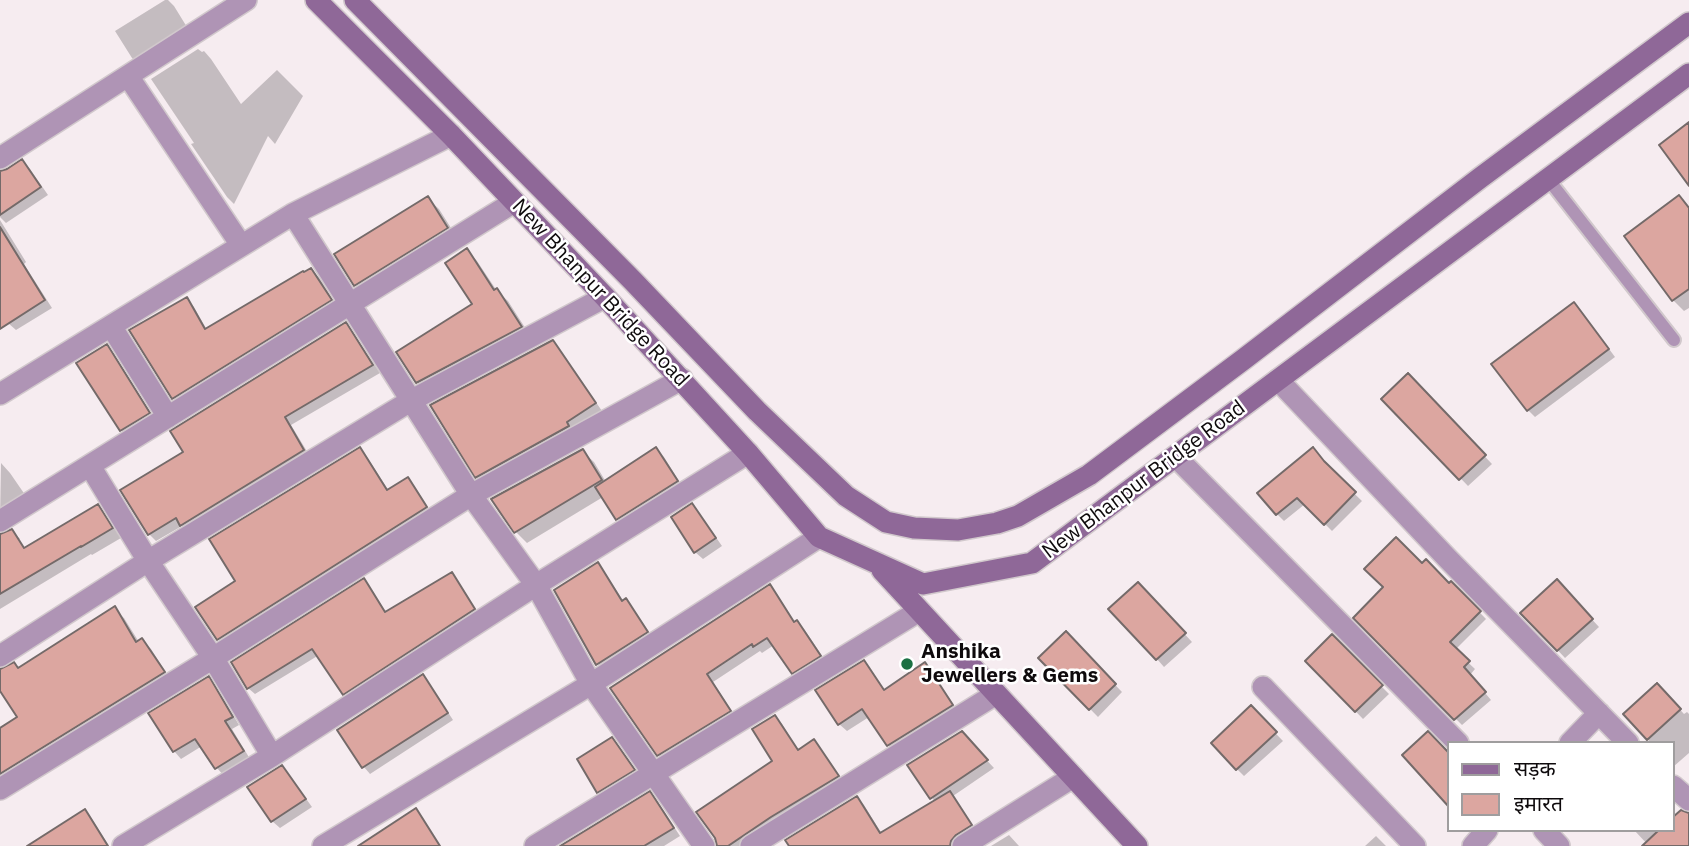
<!DOCTYPE html>
<meta charset="utf-8">
<style>
body{margin:0}
#map{position:relative;width:1689px;height:846px;overflow:hidden;background:#f6ecf0;font-family:"IBM Plex Sans","Noto Sans Devanagari",sans-serif}
canvas{display:block}
.legend{position:absolute;left:1447px;top:741px;width:228px;height:91px;box-sizing:border-box;background:#fff;border:2px solid #9f9d9e;margin:0;padding:9px 12px;list-style:none;font-size:21px;color:#0e0a0c}
.legend li{display:flex;align-items:center;gap:14px;height:35px}
.legend b{width:35px;border:2px solid #9f9d9e}
</style>
<div id="map">
<canvas width="1689" height="846"></canvas>
<ul class="legend">
<li><b style="height:9px;background:#8f6898"></b>सड़क</li>
<li><b style="height:19px;background:#dca6a0"></b>इमारत</li>
</ul>
</div>
<script>
const c = document.querySelector('canvas').getContext('2d');
c.lineJoin = 'round';
function fill(path, color) { c.fillStyle = color; c.fill(path, 'evenodd'); }
const toPath = rows => new Path2D(rows.map(r => 'M' + r).join(''));
function trace(path, color, width, dash) { c.strokeStyle = color; c.lineWidth = width; c.lineCap = dash ? 'butt' : 'round'; c.setLineDash(dash || []); c.stroke(path); }
function drawText(font, color, halo, rows, align = 'center') {
  c.font = font + ' "IBM Plex Sans",sans-serif'; c.lineWidth = 5; c.setLineDash([]); c.textBaseline = 'middle'; c.strokeStyle = halo; c.fillStyle = color; for (const [text, x, y, turn = 0] of rows) {
    c.save(); c.translate(x, y); c.rotate((+turn || 0) * Math.PI / 180); c.textAlign = isNaN(turn) ? turn : align; if (halo) c.strokeText(text, 0, 0); c.fillText(text, 0, 0); c.restore();
  }
}
const shadow = toPath([
 [165,0,168,0,174,6,190,32,139,65,132,58,115,31],
 [198,49,202,52,204,51,211,59,241,104,277,70,303,96,275,144,268,136,234,204,227,197,191,144,194,143,151,79],
 [22,161,30,169,48,195,6,223,0,217,0,173],
 [1679,197,1689,207,1689,308,1684,311,1673,300],
 [427,198,439,209,458,239,367,296,355,285],
 [0,220,26,262,24,264,52,308,16,330,0,316],
 [467,250,477,261,497,291,508,301,531,337,428,393,417,382,474,305],
 [311,270,319,277,338,308,181,405,173,398,187,299,194,307,207,330],
 [1574,304,1581,311,1615,357,1535,417,1528,410],
 [346,324,353,332,380,373,291,425,311,458,189,532,182,526,156,541,149,534,185,453],
 [552,342,560,350,602,411,484,484,477,476],
 [106,346,114,354,156,421,129,438,121,430],
 [1408,376,1492,464,1468,486,1384,399],
 [360,449,367,457,389,491,407,479,415,487,433,515,226,646,218,639,238,582],
 [656,449,664,457,684,489,624,526,617,519,603,497,527,543,516,532,582,451,594,462,606,482],
 [1,463,10,473,30,502,0,521],
 [1331,471,1362,501,1332,531,1305,504,1284,521,1277,514],
 [692,505,699,513,722,546,703,559,695,552],
 [97,507,106,516,121,538,92,555,91,554,0,609,0,536,12,531,20,539,16,539,27,557],
 [597,564,604,571,624,602,626,600,632,607,654,639,605,671,598,664],
 [1422,565,1449,585,1451,583,1486,619,1455,650,1475,669,1470,675,1491,700,1462,725,1356,618],
 [451,574,458,581,480,616,351,700,344,693,319,655,255,694,248,688,364,580,370,587,387,614],
 [770,586,777,594,795,623,797,622,804,629,827,663,800,680,793,672,774,645,762,653,760,651,713,682,737,719,666,762,658,755,612,688],
 [1564,589,1599,627,1565,658,1523,613],
 [1146,592,1192,642,1164,667,1157,659],
 [114,609,124,618,139,642,141,640,151,649,172,682,0,789,0,730,20,717,0,688,0,671,19,669],
 [1066,634,1122,692,1098,717,1040,658],
 [1332,637,1389,694,1363,719,1307,661],
 [864,662,871,670,885,691,925,665,932,672,959,713,896,753,888,745,869,717,847,731,839,724],
 [423,676,429,683,453,720,370,774,364,767,340,730],
 [208,678,216,686,239,725,232,729,250,759,224,776,217,768,202,746,181,759,174,751],
 [1664,692,1684,714,1687,712,1689,714,1689,753,1673,767,1673,743,1651,743,1625,714],
 [1251,708,1283,741,1244,776,1237,769],
 [775,717,782,724,799,751,814,742,821,749,845,784,746,846,719,846,716,838,774,761],
 [966,738,994,768,953,796,978,833,959,846,791,846,857,798,864,805,882,834,935,802,910,765],
 [615,743,637,773,602,795,598,792],
 [282,767,289,775,312,807,280,828,272,821],
 [649,793,657,801,680,836,664,846,564,846],
 [85,812,92,819,109,846,36,846],
 [1689,826,1689,846,1649,846,1634,830,1673,830],
 [1009,835,1019,846,991,846],
 [1376,836,1386,846,1365,846]
]);
const building = toPath([
 [1689,122,1689,186,1659,145,1689,122],
 [22,159,41,187,0,215,0,171,7,169,22,159],
 [1679,195,1689,208,1689,289,1672,301,1624,236,1679,195],
 [428,196,448,228,354,286,334,254,428,196],
 [0,227,45,300,0,329,0,227],
 [467,248,494,290,497,288,522,327,416,383,396,352,472,304,445,263,467,248],
 [311,268,332,300,172,399,129,330,187,297,205,329,303,271,304,272,311,268],
 [1574,302,1609,349,1527,411,1491,364,1574,302],
 [346,322,373,365,285,417,304,450,180,526,176,518,148,535,120,490,183,452,170,431,346,322],
 [553,340,596,403,567,422,569,426,475,478,430,405,553,340],
 [107,344,150,413,120,431,76,363,107,344],
 [1408,373,1486,455,1459,480,1381,399,1408,373],
 [360,447,387,490,408,477,427,507,217,640,195,607,235,581,209,539,360,447],
 [656,447,678,481,616,520,595,487,656,447],
 [1313,447,1324,461,1356,492,1324,525,1297,498,1276,515,1257,493,1313,447],
 [583,449,602,480,514,533,491,499,583,449],
 [692,503,716,538,694,553,671,517,692,503],
 [98,504,113,528,81,547,81,546,0,594,0,534,12,529,24,548,98,504],
 [1396,537,1422,563,1426,559,1449,583,1451,581,1481,611,1450,642,1470,661,1464,667,1486,692,1454,720,1353,618,1383,587,1364,569,1396,537],
 [598,562,622,601,626,598,648,632,596,665,554,590,598,562],
 [452,572,475,609,343,695,312,649,247,689,231,662,364,578,385,612,452,572],
 [1557,579,1593,619,1557,651,1520,613,1557,579],
 [1138,582,1186,633,1156,660,1108,609,1138,582],
 [770,584,794,622,797,620,821,656,792,674,767,638,753,647,752,644,707,674,731,711,657,756,610,688,770,584],
 [115,606,136,642,142,638,165,672,0,774,0,728,17,717,0,691,0,669,14,662,18,668,115,606],
 [1066,631,1116,684,1089,710,1038,658,1066,631],
 [1332,634,1383,685,1355,712,1305,661,1332,634],
 [864,660,884,690,925,662,953,705,887,746,862,709,838,725,815,690,864,660],
 [423,674,448,713,362,768,337,730,423,674],
 [209,676,233,717,225,721,244,751,215,769,195,739,173,752,148,713,209,676],
 [1657,683,1681,709,1647,740,1623,714,1657,683],
 [1251,705,1277,732,1236,770,1211,743,1251,705],
 [775,715,798,750,814,739,839,776,771,817,728,846,717,846,715,838,696,812,772,761,752,729,775,715],
 [962,731,988,760,930,799,907,765,962,731],
 [1428,731,1449,753,1449,807,1402,755,1428,731],
 [612,737,635,770,597,793,577,759,612,737],
 [282,765,306,799,271,822,247,787,282,765],
 [650,791,674,828,644,846,560,846,650,791],
 [950,791,972,825,956,835,951,841,950,846,789,846,785,840,857,796,880,833,950,791],
 [416,808,440,846,358,846,416,808],
 [85,809,108,846,27,846,85,809],
 [1681,810,1689,813,1689,846,1642,846,1659,830,1673,830,1673,817,1681,810]
]);
const lane = toPath([
 [1548,179,1674,340]
]);
const street = toPath([
 [128,76,241,245],
 [0,158,246,0],
 [293,214,471,495,536,585,591,684,704,846],
 [111,326,168,417],
 [1278,380,1448,559,1628,743],
 [0,394,293,214,451,135],
 [1176,457,1458,743],
 [90,466,148,561,213,658,272,756],
 [0,521,514,202],
 [0,656,148,561,412,400,605,297],
 [1263,687,1415,846],
 [1570,743,1599,713],
 [1673,786,1689,800],
 [0,789,213,658,471,495,682,379],
 [1544,830,1559,846],
 [123,846,272,756,536,585,748,453],
 [323,846,591,684,819,537],
 [535,846,919,611],
 [751,846,996,694],
 [963,846,1073,777],
 [1473,846,1487,830]
]);
const secondary = toPath([
 [316,0,451,135,605,297,748,453,819,537,923,584,1032,563,1689,74],
 [355,0,633,281,757,411,846,496,886,522,914,528,958,530,997,523,1018,516,1089,475,1244,359,1480,178,1689,23],
 [882,570,1137,846]
]);
const markers = [
 [907,664,7,"#1b7043"]
];
const streetNames = [
 ["New Bhanpur Bridge Road",600,293,47],
 ["New Bhanpur Bridge Road",1144,480,-37]
];
const poiNames = [
 ["Anshika",921,652],
 ["Jewellers & Gems",921,676]
];
fill(shadow, '#0003');
fill(building, '#dca6a0');
trace(building, '#746a69', 2);
trace(lane, '#d1c8cc', 16);
trace(street, '#d1c8cc', 24);
trace(secondary, '#d1c8cc', 24);
trace(lane, '#af94b5', 12);
trace(street, '#af94b5', 21);
trace(secondary, '#8f6898', 21);
for (const [x, y, r, color] of markers) { const dot = new Path2D(); dot.arc(x, y, r, 0, 2 * Math.PI); c.fillStyle = color; c.fill(dot); trace(dot, '#fff', 2.5); }
drawText('21px', '#0e0a0c', '#fff', streetNames);
drawText('bold 21px', '#0e0a0c', '#fff', poiNames, 'left');
</script>
